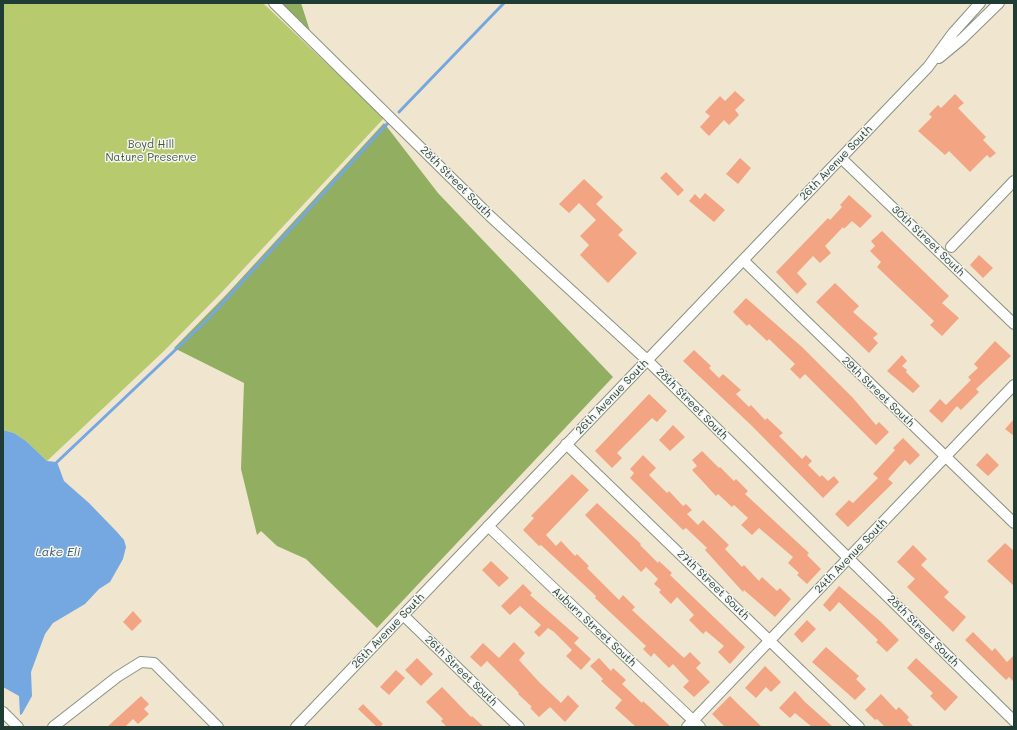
<!DOCTYPE html>
<style>
body{margin:0}
#map{position:relative;width:1017px;height:730px;overflow:hidden;background:#f0e6cf;font-family:Mali,sans-serif}
canvas{display:block}
.frame{position:absolute;inset:0;border:4px solid #1f3d34;pointer-events:none}
</style>
<div id="map">
<canvas width="1017" height="730"></canvas>
<div class="frame"></div>
</div>
<script>
const c = document.querySelector('canvas').getContext('2d');
c.lineJoin = 'round';
function fill(path, color) { c.fillStyle = color; c.fill(path, 'evenodd'); }
const toPath = rows => new Path2D(rows.map(r => 'M' + r).join(''));
function trace(path, color, width, dash) { c.strokeStyle = color; c.lineWidth = width; c.lineCap = dash ? 'butt' : 'round'; c.setLineDash(dash || []); c.stroke(path); }
function drawText(font, color, halo, rows, align = 'center') {
  c.font = font + ' Mali,sans-serif'; c.lineWidth = 3; c.setLineDash([]); c.textBaseline = 'middle'; c.strokeStyle = halo; c.fillStyle = color; for (const [text, x, y, turn = 0] of rows) {
    c.save(); c.translate(x, y); c.rotate((+turn || 0) * Math.PI / 180); c.textAlign = isNaN(turn) ? turn : align; if (halo) c.strokeText(text, 0, 0); c.fillText(text, 0, 0); c.restore();
  }
}
const green = toPath([
 [3,3,263,3,384,118,222,292,164,351,47,461,26,441,14,433,3,430]
]);
const forest = toPath([
 [281,3,301,3,310,31,304,25],
 [384,123,438,193,613,377,377,628,306,559,277,546,261,531,257,535,241,469,244,383,174,348,226,295]
]);
const water = toPath([
 [3,430,14,433,26,441,47,461,57,462,64,481,89,503,117,532,124,540,126,547,123,559,110,582,99,589,85,604,53,623,45,634,31,672,32,696,22,714,20,715,19,696,3,687]
]);
const stream = toPath([
 [399,112,504,3],
 [57,462,208,319,388,123]
]);
const building = toPath([
 [735,91,745,100,735,110,739,115,729,125,724,120,709,136,700,127,710,116,705,112,720,96,725,101],
 [955,94,964,103,958,108,986,137,983,140,996,153,990,158,987,155,970,172,949,151,945,155,918,131,932,117,929,114,938,105,941,108],
 [740,158,751,168,738,184,726,174],
 [666,172,684,190,678,196,660,178],
 [584,179,603,197,596,204,623,230,618,235,637,253,608,283,580,255,589,245,580,236,596,220,579,203,569,213,559,204],
 [705,193,725,210,714,222,689,201,695,194,700,199],
 [849,195,872,216,860,228,852,221,844,229,843,227,825,246,831,253,820,263,813,256,797,273,807,284,797,294,776,272,828,218,830,220,842,207,840,205],
 [882,231,949,296,942,303,959,318,942,336,930,325,934,321,877,267,881,262,870,251,875,246,871,241],
 [979,255,993,268,983,278,970,265],
 [835,283,859,306,853,312,878,334,873,338,878,343,869,353,816,302],
 [746,298,802,347,853,398,876,425,879,422,889,432,876,445,805,374,800,379,790,369,795,364,769,339,767,341,749,324,747,326,733,312],
 [995,341,1011,356,976,389,979,392,961,410,957,406,942,423,929,411,940,399,946,405,971,380,968,377,978,368,974,364],
 [694,350,711,366,709,368,719,378,723,374,741,390,736,394,749,407,751,405,765,420,767,418,783,433,779,436,802,459,806,455,812,461,808,465,820,477,822,475,828,481,834,476,839,482,823,498,752,426,683,361],
 [902,355,907,361,902,366,907,370,906,372,920,386,913,393,887,371],
 [649,394,667,411,657,422,652,418,617,453,622,458,612,468,595,451],
 [1014,419,1014,436,1005,429],
 [673,425,685,437,670,451,659,440],
 [903,438,920,455,910,465,905,460,888,479,893,483,848,527,835,514,849,500,853,503,878,478,873,474,895,450,893,448],
 [702,451,719,468,720,467,734,481,736,479,748,491,745,494,809,553,807,555,821,569,807,584,797,575,799,573,788,563,793,557,759,528,752,535,741,525,748,518,734,505,732,507,718,494,716,496,692,470,697,466,692,460],
 [987,453,999,465,988,476,976,465],
 [643,455,656,468,649,475,667,493,669,491,683,506,686,504,692,510,687,514,698,525,703,520,729,545,725,549,742,567,744,565,759,581,762,577,777,591,780,588,791,599,775,617,744,590,743,592,705,550,707,548,686,528,683,530,630,478,634,473,630,469],
 [572,474,589,490,546,535,556,546,561,541,575,556,577,554,589,566,587,568,619,600,623,595,635,607,632,610,684,658,690,652,701,663,696,668,710,682,694,697,683,687,689,681,673,664,669,668,654,653,651,657,643,649,646,646,595,598,596,596,541,545,539,546,523,530,534,518,531,516],
 [597,503,641,544,640,545,658,563,659,561,672,573,670,575,745,647,730,664,718,652,724,646,706,631,703,634,689,620,694,615,677,597,671,604,659,592,661,590,654,584,658,579,646,567,641,572,585,515],
 [1005,543,1014,551,1014,586,987,561],
 [913,545,927,559,921,565,949,592,944,597,966,617,953,632,907,587,915,579,897,562],
 [491,561,509,578,499,587,482,570],
 [523,584,532,593,530,595,579,638,574,643,591,659,581,670,566,656,572,650,554,632,548,628,539,637,534,632,541,625,520,606,510,615,501,606],
 [839,586,880,621,899,640,887,652,876,642,878,640,839,602,830,612,823,605],
 [133,611,142,621,132,631,123,622],
 [807,620,816,629,802,643,794,634],
 [973,632,992,651,995,648,1007,662,1014,655,1014,682,1009,677,1006,680,965,640],
 [514,642,525,653,519,660,539,682,561,703,568,695,579,706,565,722,550,707,539,717,530,708,532,707,518,694,519,693,487,661,481,667,470,657,483,643,499,658],
 [826,647,859,676,856,679,866,689,855,700,812,662],
 [417,658,433,674,421,686,405,670],
 [599,658,611,671,613,668,626,680,622,684,642,703,643,701,671,727,636,727,615,708,622,700,601,681,603,679,590,666],
 [916,658,958,697,945,711,930,696,933,693,907,668],
 [765,666,781,682,771,692,766,687,756,698,745,688],
 [396,670,405,678,389,695,380,687],
 [442,687,471,717,472,716,484,727,447,727,441,721,443,719,426,702],
 [795,691,805,702,833,727,812,727,795,713,790,718,779,708],
 [881,694,896,710,899,707,909,717,907,720,914,727,885,727,877,719,875,720,865,710],
 [141,696,149,704,144,709,149,714,138,724,133,719,125,727,107,727],
 [730,696,741,707,762,727,725,727,712,714],
 [363,704,383,724,380,727,377,727,358,709]
]);
const minor = toPath([
 [274,3,491,217,647,360,1014,721],
 [939,58,962,39,999,3],
 [841,158,1014,324],
 [951,247,1014,181],
 [743,260,1014,523],
 [566,444,859,727],
 [488,526,700,727],
 [403,615,519,727],
 [3,712,18,727],
 [53,727,117,677,141,662,154,663,218,727],
 [296,727,928,67,953,33,980,3],
 [687,727,1014,385]
]);
const parkNames = [
 ["Boyd Hill",151,145],
 ["Nature Preserve",151,158]
];
const streetNames = [
 ["26th Avenue South",836,163,-46],
 ["28th Street South",456,182,45],
 ["30th Street South",928,241,44],
 ["29th Street South",878,392,44],
 ["26th Avenue South",612,397,-46],
 ["28th Street South",692,404,45],
 ["24th Avenue South",851,556,-46],
 ["27th Street South",713,585,44],
 ["Auburn Street South",594,627,43],
 ["26th Avenue South",388,631,-46],
 ["28th Street South",923,631,45],
 ["26th Street South",461,671,44]
];
const waterNames = [
 ["Lake Eli",58,552]
];
fill(green, '#b8ca6e');
fill(forest, '#92ae61');
fill(water, '#75a7e0');
trace(stream, '#75a7e0', 3);
fill(building, '#f2a483');
trace(minor, '#889282', 12);
trace(minor, '#fff', 10);
drawText('11px', '#3e5940', '#f6f6f2', parkNames);
drawText('11px', '#1f3d34', '#f6f6f2', streetNames);
drawText('italic 12px', '#395d68', '#f6f6f2', waterNames);
</script>
